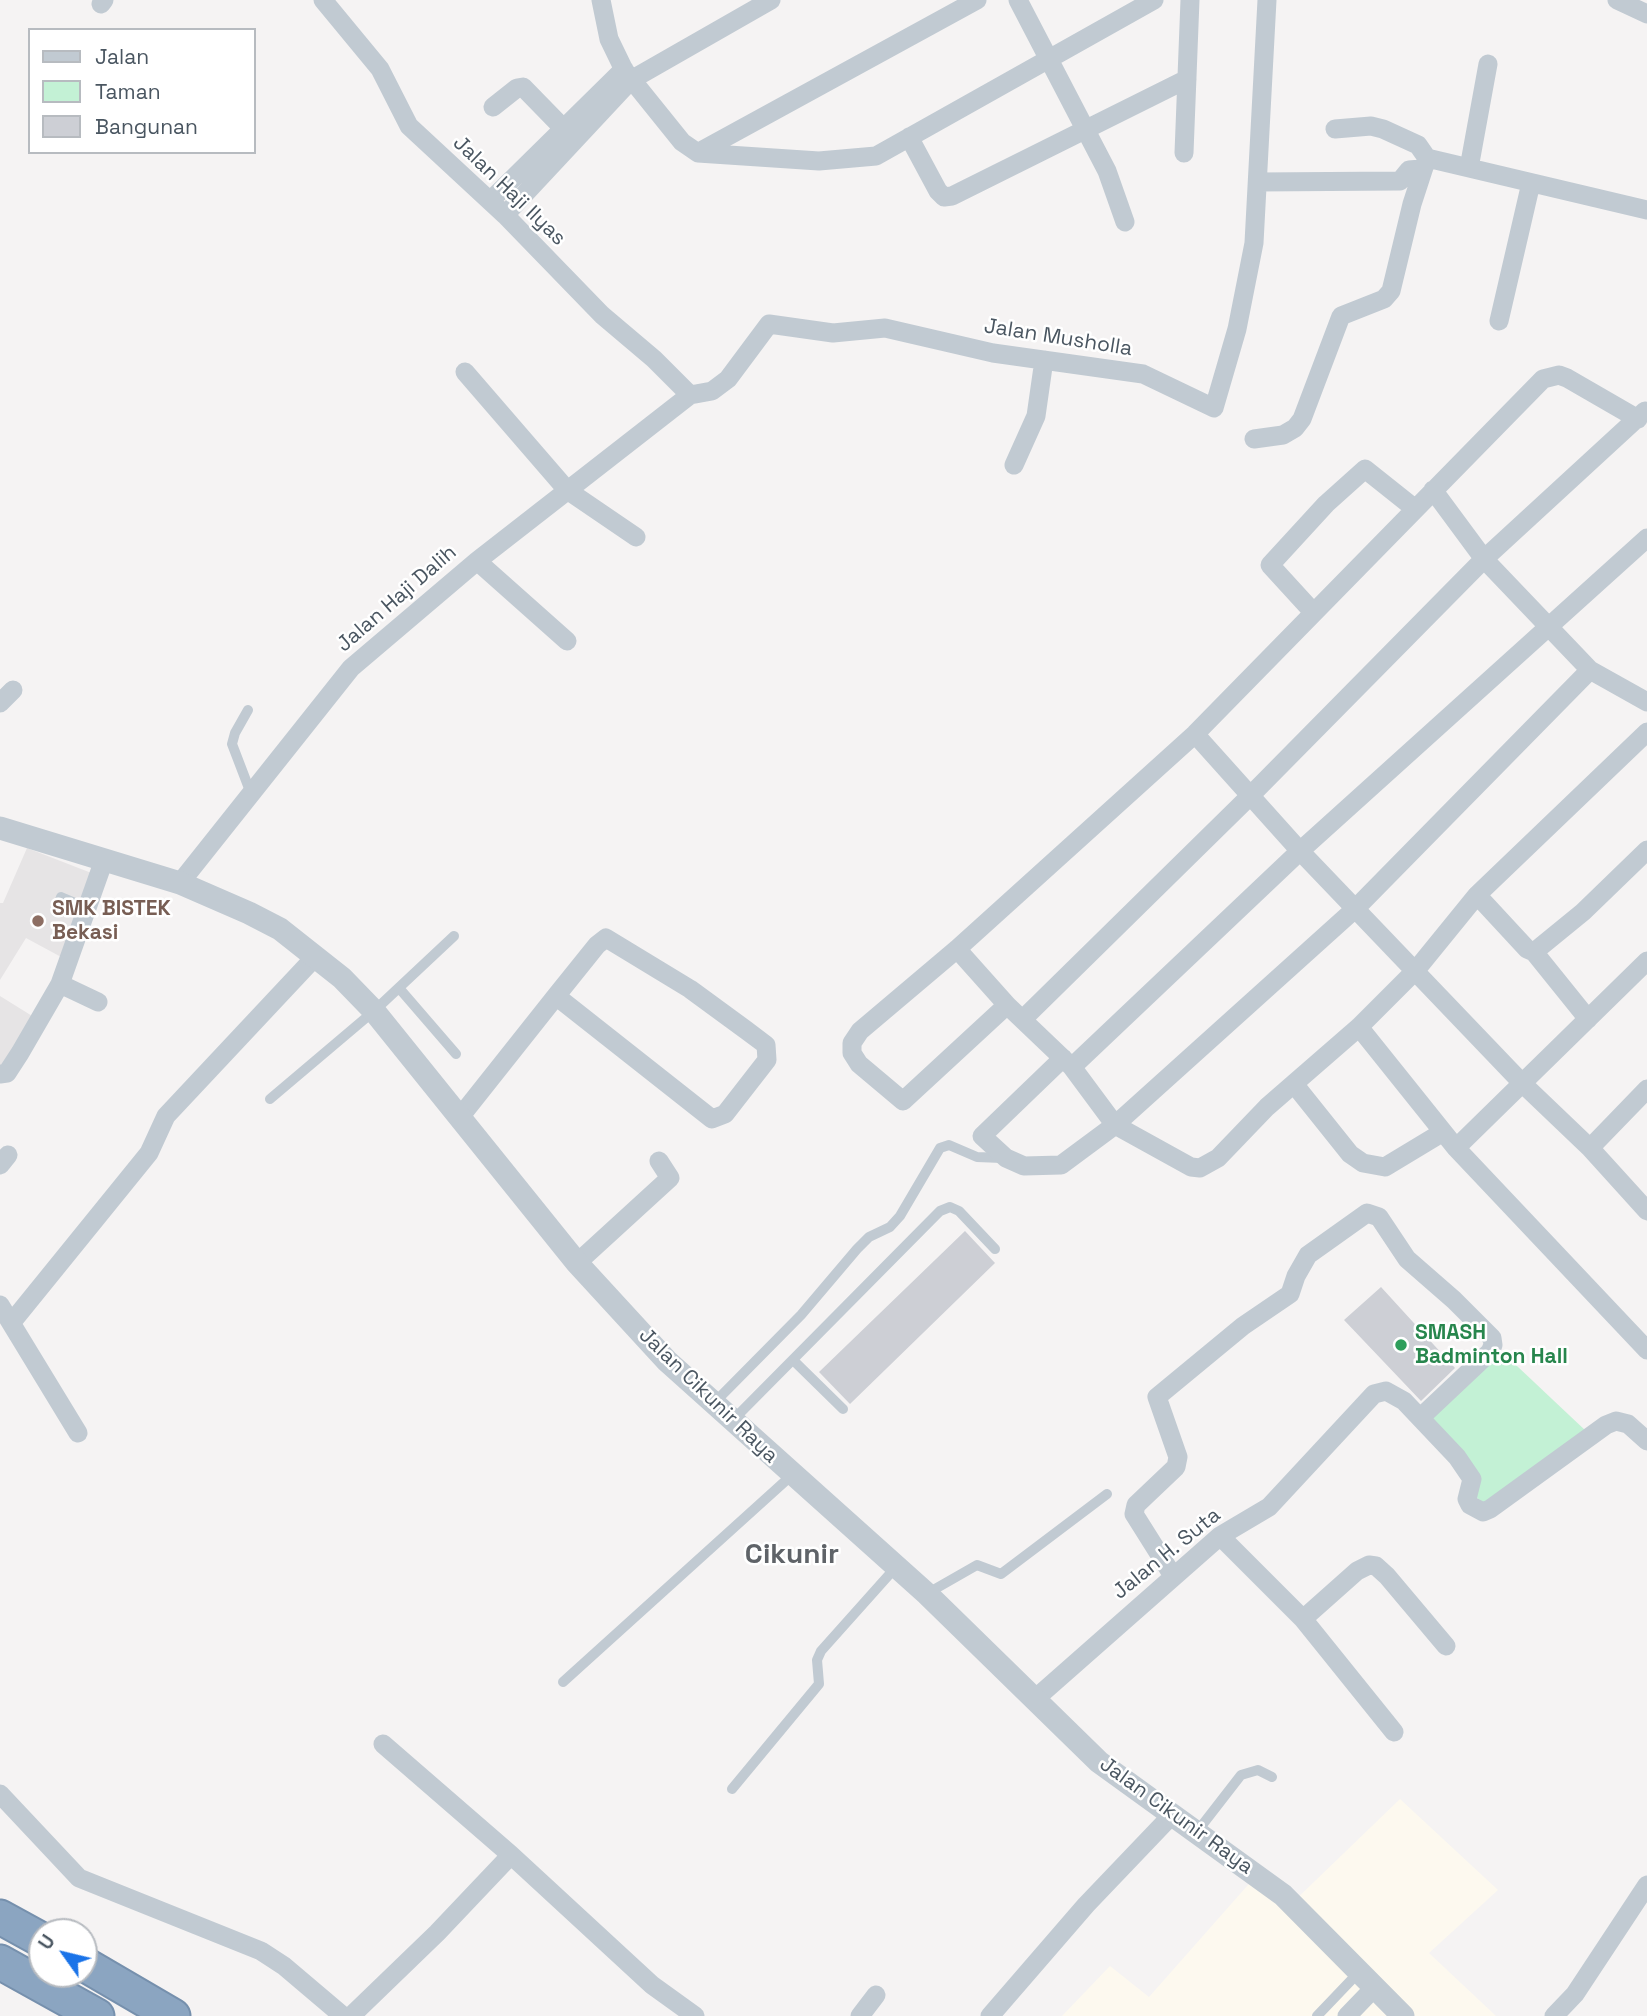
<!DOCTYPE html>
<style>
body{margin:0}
#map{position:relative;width:1647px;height:2016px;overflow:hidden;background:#f5f3f3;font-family:"Space Grotesk",sans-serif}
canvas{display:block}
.legend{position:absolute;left:28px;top:28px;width:228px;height:126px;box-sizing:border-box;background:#fff;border:2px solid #b7bbc0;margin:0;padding:9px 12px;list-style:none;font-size:21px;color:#4a5661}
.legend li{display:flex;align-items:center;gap:14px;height:35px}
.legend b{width:35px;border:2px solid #b7bbc0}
.north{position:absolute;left:28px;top:1918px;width:70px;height:70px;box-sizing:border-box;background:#fff;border:2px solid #b7bbc0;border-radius:50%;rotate:304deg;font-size:19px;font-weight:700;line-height:28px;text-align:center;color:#4a5661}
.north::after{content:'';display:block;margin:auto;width:24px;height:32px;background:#1a73e8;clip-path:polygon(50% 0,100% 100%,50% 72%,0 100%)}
</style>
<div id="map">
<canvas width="1647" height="2016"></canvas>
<ul class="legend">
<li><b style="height:9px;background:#c1cad2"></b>Jalan</li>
<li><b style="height:19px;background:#c3f1d5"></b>Taman</li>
<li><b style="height:19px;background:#cdcfd5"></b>Bangunan</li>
</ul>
<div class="north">U</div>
</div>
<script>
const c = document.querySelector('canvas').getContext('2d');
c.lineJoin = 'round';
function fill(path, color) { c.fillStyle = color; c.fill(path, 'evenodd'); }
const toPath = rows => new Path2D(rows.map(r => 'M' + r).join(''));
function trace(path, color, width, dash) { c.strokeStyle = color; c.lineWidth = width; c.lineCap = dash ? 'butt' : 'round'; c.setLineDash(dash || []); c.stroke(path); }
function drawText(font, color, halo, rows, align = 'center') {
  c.font = font + ' "Space Grotesk",sans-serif'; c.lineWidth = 5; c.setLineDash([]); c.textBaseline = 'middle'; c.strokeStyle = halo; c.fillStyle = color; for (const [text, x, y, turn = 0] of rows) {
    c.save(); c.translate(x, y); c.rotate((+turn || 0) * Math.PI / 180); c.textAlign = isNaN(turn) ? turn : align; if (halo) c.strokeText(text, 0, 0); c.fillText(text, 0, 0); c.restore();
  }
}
const commercial = toPath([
 [1400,1799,1498,1890,1429,1953,1496,2016,1062,2016,1110,1966,1149,1997,1255,1877,1288,1907]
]);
const education = toPath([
 [27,848,94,874,63,958,26,938,0,980,0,903,3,903],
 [0,996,37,1019,0,1072]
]);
const green = toPath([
 [1500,1350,1586,1431,1485,1505,1473,1494,1430,1416]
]);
const building = toPath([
 [965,1231,995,1263,850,1404,819,1372],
 [1381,1287,1455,1368,1421,1401,1344,1320]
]);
const service = toPath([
 [248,710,235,733,232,744,250,791],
 [56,912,61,897,87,908],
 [399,988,456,1054],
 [270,1099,374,1011,454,936],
 [794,1361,843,1409],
 [714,1403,801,1315,857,1249,869,1237,890,1227,900,1216,940,1148,949,1145,977,1157,1002,1158],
 [733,1420,940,1211,950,1207,959,1211,995,1249],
 [928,1593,977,1565,1001,1574,1107,1494],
 [563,1682,792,1475],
 [732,1789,819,1684,817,1660,821,1651,896,1567],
 [1196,1833,1241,1775,1258,1770,1272,1777],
 [1317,2016,1359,1972]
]);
const minor = toPath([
 [323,0,380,69,409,126,505,215,602,315,654,359,690,395],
 [601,0,609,39,624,70,682,142,698,153,819,161,876,156,1154,0],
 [1018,0,1107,171,1125,222],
 [1617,0,1647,14],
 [101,4,104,0],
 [493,107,517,88,523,87,563,128],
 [1335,129,1371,126,1383,129,1418,145,1427,158,1647,210],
 [909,137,938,191,944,197,952,196,1187,79],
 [699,152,977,0],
 [1184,153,1190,0],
 [1469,168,1488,64],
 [1258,182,1400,181,1409,170,1421,169],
 [490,201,624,69],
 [505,215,631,80,771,0],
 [1499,321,1531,183],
 [465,372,567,490,636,537],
 [1254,439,1283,435,1295,428,1302,419,1341,316,1384,299,1391,291,1412,204,1427,158],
 [1014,465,1036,416,1044,360],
 [1433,490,1484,559,1590,670,1647,702],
 [477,561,567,641],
 [1313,612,1270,565,1326,504,1365,469,1414,508],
 [0,703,13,690],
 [1195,734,1300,851,1523,1084,1590,1148,1647,1211],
 [180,883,351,668,477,561,690,395,712,391,728,379,769,324,833,333,885,328,993,353,1143,374,1214,408,1237,329,1254,243,1267,0],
 [1477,895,1527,949,1534,952,1583,912,1647,850],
 [957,949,1007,1005,1072,1067,1115,1125,1191,1167,1200,1168,1218,1158,1267,1107,1359,1027,1416,970,1477,895,1647,732],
 [1534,952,1588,1019],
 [60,984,98,1002],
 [1007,1005,903,1101,859,1064,852,1053,852,1043,860,1031,957,949,1195,734,1543,379,1559,375,1567,378,1638,419],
 [1023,1019,1249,797,1484,559,1645,411],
 [1359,1027,1456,1148,1647,1350],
 [1063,1058,982,1136,1006,1158,1024,1166,1061,1165,1115,1125,1356,908,1590,670],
 [1072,1067,1300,851,1647,538],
 [0,1074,7,1073,20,1053,60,984,104,860],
 [1294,1084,1350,1154,1363,1163,1385,1167,1443,1132],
 [460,1117,556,996,597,945,606,938,690,989,746,1030,766,1045,767,1060,725,1114,712,1119,556,996],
 [1456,1148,1647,961],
 [1590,1148,1647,1089],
 [0,1165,8,1155],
 [577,1263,670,1178,659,1161],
 [0,1305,78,1433],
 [12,1322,149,1153,166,1116,316,956],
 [1220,1536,1303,1619,1394,1732],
 [1173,1576,1134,1514,1136,1505,1176,1467,1178,1457,1157,1397,1243,1326,1290,1294,1296,1276,1308,1255,1367,1213,1379,1217,1407,1259,1454,1300,1492,1338,1493,1345,1490,1352,1420,1418],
 [1303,1619,1357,1571,1369,1565,1376,1566,1387,1576,1446,1646],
 [1035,1699,1220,1536,1269,1507,1374,1394,1386,1391,1404,1401,1457,1457,1472,1479,1467,1499,1470,1505,1483,1512,1490,1509,1606,1425,1616,1421,1628,1424,1647,1441],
 [383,1744,511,1855],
 [0,1794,79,1878,261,1951,284,1966,343,2016],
 [351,2016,437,1933,511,1855,652,1985,695,2016],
 [860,2016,876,1995],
 [990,2016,1086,1905,1171,1816],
 [1347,2016,1375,1987],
 [1554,2016,1575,1994,1647,1885]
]);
const tertiary = toPath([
 [0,828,180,883,249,913,280,929,342,978,374,1011,577,1263,667,1361,927,1594,1099,1762,1283,1895,1403,2016]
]);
const motorway = toPath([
 [0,1917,42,1940],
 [0,1962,97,2016],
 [84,1964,173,2016]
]);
const markers = [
 [38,921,7,"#8d6e63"],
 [1401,1345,7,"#2e9e5b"]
];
const streetNames = [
 ["Jalan Haji Ilyas",509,191,44],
 ["Jalan Musholla",1058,338,9],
 ["Jalan Haji Dalih",397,599,-41],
 ["Jalan Cikunir Raya",708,1396,44],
 ["Jalan H. Suta",1167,1554,-39],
 ["Jalan Cikunir Raya",1176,1816,36]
];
const educationNames = [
 ["SMK BISTEK",52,909],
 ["Bekasi",52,933]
];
const leisureNames = [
 ["SMASH",1415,1333],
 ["Badminton Hall",1415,1357]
];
const districtNames = [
 ["Cikunir",792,1555]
];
fill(commercial, '#fdf9ef');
fill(education, '#e6e4e5');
fill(green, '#c3f1d5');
fill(building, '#cdcfd5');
trace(motorway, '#7690ad', 37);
trace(service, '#c1cad2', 10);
trace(minor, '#c1cad2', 19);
trace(tertiary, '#c1cad2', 23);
trace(motorway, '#8ba5c1', 33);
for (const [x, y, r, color] of markers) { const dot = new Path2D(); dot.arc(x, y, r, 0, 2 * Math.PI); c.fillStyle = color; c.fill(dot); trace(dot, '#fff', 2.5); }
drawText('21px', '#4a5661', '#fff', streetNames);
drawText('bold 21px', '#785e54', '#fff', educationNames, 'left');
drawText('bold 21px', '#27864d', '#fff', leisureNames, 'left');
drawText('bold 28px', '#5f6368', '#fff', districtNames);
</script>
